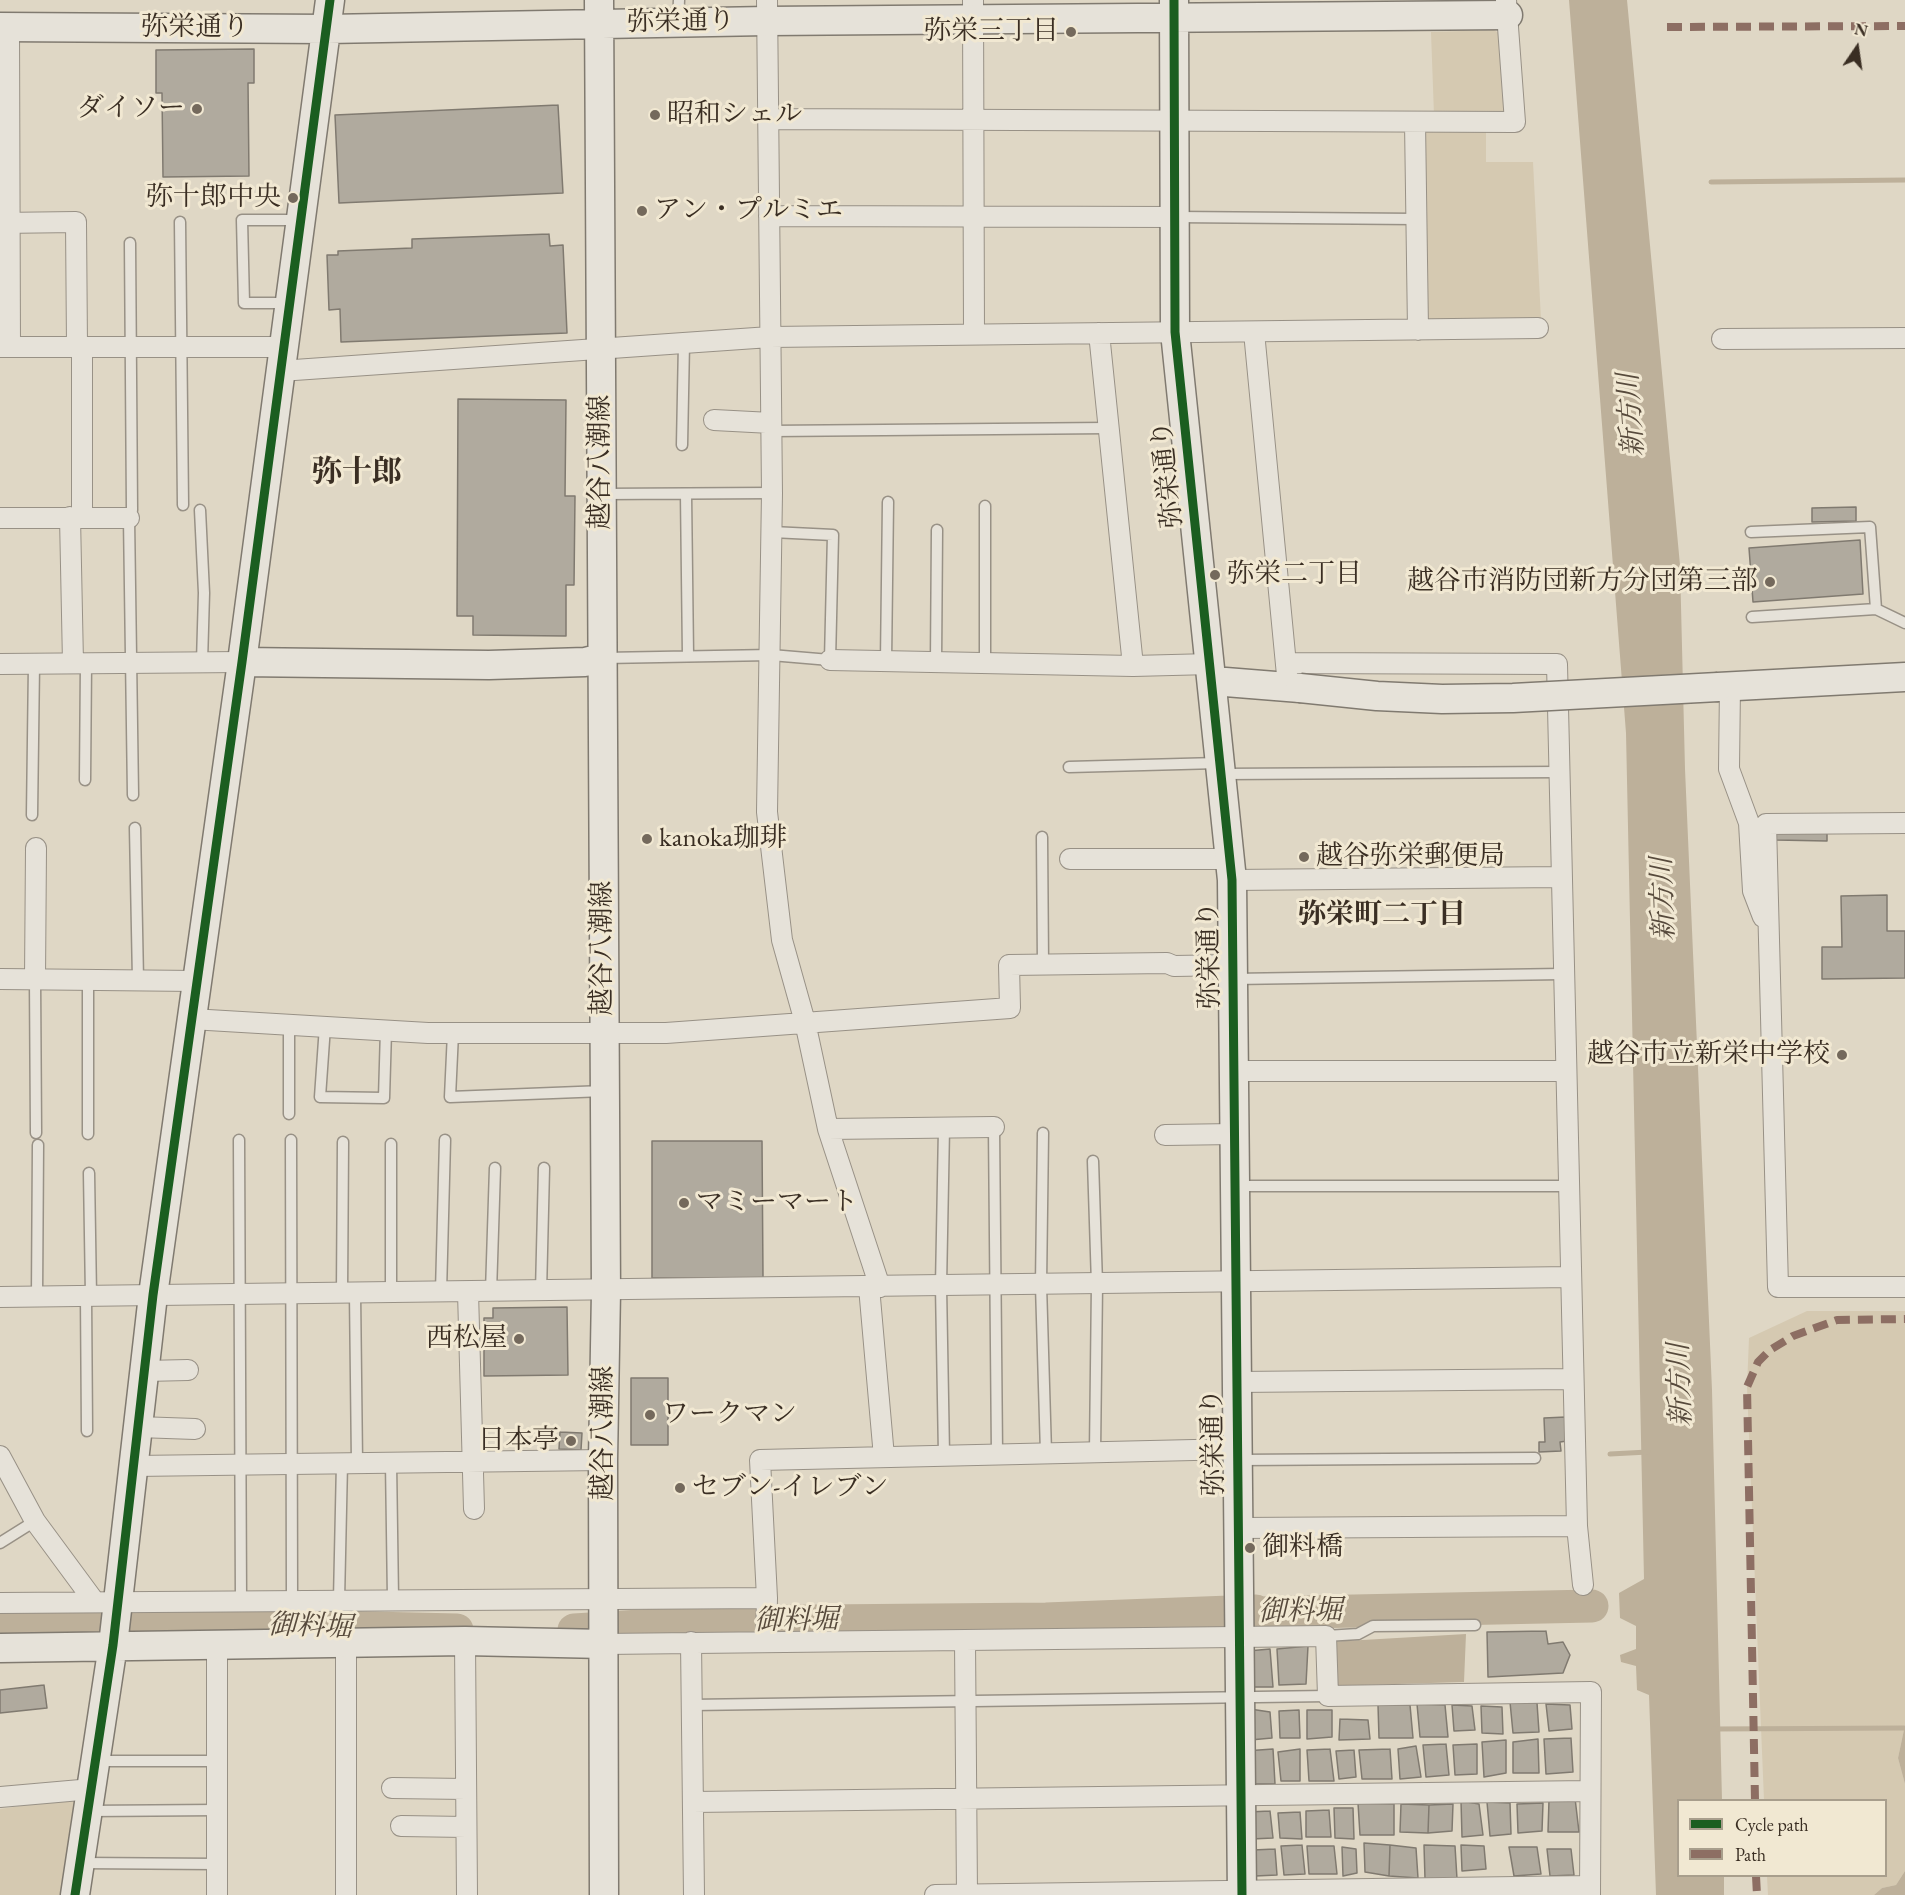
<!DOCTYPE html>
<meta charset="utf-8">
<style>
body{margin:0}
#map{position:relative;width:1905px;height:1895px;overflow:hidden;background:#dfd7c5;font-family:"EB Garamond",serif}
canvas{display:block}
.legend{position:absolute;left:1677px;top:1799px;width:210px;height:78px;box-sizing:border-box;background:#f1e8d2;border:2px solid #a89e8c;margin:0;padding:8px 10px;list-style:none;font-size:18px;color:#3a2e23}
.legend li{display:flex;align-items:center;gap:12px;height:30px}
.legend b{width:30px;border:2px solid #a89e8c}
.north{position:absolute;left:1827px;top:18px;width:60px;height:60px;-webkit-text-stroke:4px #f1e8d2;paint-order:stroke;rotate:13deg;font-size:16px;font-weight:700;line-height:24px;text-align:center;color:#3a2e23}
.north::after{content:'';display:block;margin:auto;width:21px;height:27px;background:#3a2e23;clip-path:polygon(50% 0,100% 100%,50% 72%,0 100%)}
</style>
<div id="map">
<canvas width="1905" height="1895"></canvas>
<ul class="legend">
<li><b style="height:8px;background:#1b5e20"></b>Cycle path</li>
<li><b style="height:8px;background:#8d6e63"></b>Path</li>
</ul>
<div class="north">N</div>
</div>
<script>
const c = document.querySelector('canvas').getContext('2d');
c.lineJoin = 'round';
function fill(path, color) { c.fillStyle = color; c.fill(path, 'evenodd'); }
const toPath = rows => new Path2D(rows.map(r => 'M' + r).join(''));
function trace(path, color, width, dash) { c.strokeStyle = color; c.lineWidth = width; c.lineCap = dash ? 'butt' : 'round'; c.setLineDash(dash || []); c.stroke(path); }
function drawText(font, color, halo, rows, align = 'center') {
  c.font = font + ' "EB Garamond","Noto Serif JP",serif'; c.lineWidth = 6; c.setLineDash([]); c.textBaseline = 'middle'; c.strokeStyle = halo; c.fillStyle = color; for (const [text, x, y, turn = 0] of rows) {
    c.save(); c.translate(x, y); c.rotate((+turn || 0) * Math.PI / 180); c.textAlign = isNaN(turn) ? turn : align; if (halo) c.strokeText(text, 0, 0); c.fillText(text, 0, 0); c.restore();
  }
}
const green = toPath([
 [1494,30,1502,35,1507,109,1502,114,1434,115,1431,32],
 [1426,132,1486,132,1486,162,1533,162,1541,320,1432,322,1425,314],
 [1807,1311,1905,1311,1905,1725,1898,1758,1905,1784,1905,1871,1896,1885,1882,1888,1874,1895,1768,1895,1767,1876,1886,1876,1886,1800,1764,1800,1747,1387,1749,1338],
 [76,1798,61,1895,0,1895,0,1809]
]);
const water = toPath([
 [1569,0,1627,0,1680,565,1685,769,1712,1390,1722,1800,1678,1800,1678,1876,1724,1876,1724,1895,1656,1895,1649,1695,1637,1690,1636,1666,1621,1662,1620,1655,1636,1649,1636,1626,1620,1618,1619,1593,1644,1579,1626,733],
 [1466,1634,1464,1682,1329,1686,1328,1642],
 [1905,1725,1905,1784,1898,1758],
 [1905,1871,1905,1895,1874,1895,1882,1888,1896,1885]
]);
const stream = toPath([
 [1711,182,1905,180],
 [1610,1454,1648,1452],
 [1714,1729,1904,1728]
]);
const river = toPath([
 [0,1629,154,1623,457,1630],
 [574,1630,707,1622,1046,1619,1256,1611,1259,1613,1592,1606]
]);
const building = toPath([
 [254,49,254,83,248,83,249,176,163,177,162,93,156,93,156,50,254,49],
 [558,105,563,193,339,203,335,115,558,105],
 [549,234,550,246,563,245,567,333,341,342,340,309,329,310,327,255,338,255,338,251,412,248,412,239,549,234],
 [458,399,566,400,565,496,575,496,574,585,566,585,566,636,473,635,473,616,457,616,458,399],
 [1856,507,1856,521,1812,522,1812,508,1856,507],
 [1860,540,1863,594,1753,602,1749,548,1860,540],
 [1776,832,1827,833,1827,841,1776,840,1776,832],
 [1887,895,1887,931,1905,931,1905,978,1822,979,1822,947,1842,947,1841,896,1887,895],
 [652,1141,762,1141,763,1278,652,1278,652,1141],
 [567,1307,568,1375,484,1376,484,1318,493,1318,493,1308,567,1307],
 [631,1378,668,1378,668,1445,631,1445,631,1378],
 [1566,1417,1567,1441,1560,1442,1561,1451,1539,1452,1539,1442,1545,1442,1544,1418,1566,1417],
 [560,1432,582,1433,581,1450,559,1449,560,1432],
 [1546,1631,1548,1644,1563,1642,1570,1655,1563,1673,1488,1677,1487,1632,1546,1631],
 [1308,1646,1306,1684,1279,1685,1277,1649,1308,1646],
 [1270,1649,1273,1687,1248,1687,1248,1651,1270,1649],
 [44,1685,47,1708,0,1713,0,1690,44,1685],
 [1510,1702,1537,1703,1539,1732,1513,1733,1510,1702],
 [1417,1704,1445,1705,1448,1737,1420,1737,1417,1704],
 [1546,1704,1570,1705,1572,1729,1549,1731,1546,1704],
 [1378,1705,1410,1705,1413,1738,1379,1738,1378,1705],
 [1452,1705,1472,1706,1475,1730,1454,1731,1452,1705],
 [1481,1706,1502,1707,1503,1734,1482,1733,1481,1706],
 [1250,1709,1270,1712,1272,1738,1250,1740,1250,1709],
 [1299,1710,1300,1738,1280,1738,1279,1711,1299,1710],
 [1307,1710,1332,1710,1332,1737,1307,1739,1307,1710],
 [1340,1719,1368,1720,1370,1739,1339,1740,1340,1719],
 [1571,1738,1573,1772,1546,1774,1544,1739,1571,1738],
 [1538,1739,1539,1773,1513,1773,1513,1742,1538,1739],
 [1506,1740,1506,1773,1484,1777,1482,1742,1506,1740],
 [1446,1744,1449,1775,1426,1777,1423,1745,1446,1744],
 [1477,1744,1477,1774,1455,1775,1453,1745,1477,1744],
 [1416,1746,1421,1777,1400,1779,1398,1749,1416,1746],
 [1273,1749,1275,1784,1246,1784,1245,1751,1273,1749],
 [1300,1749,1300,1781,1281,1781,1278,1752,1300,1749],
 [1330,1749,1334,1781,1309,1781,1307,1750,1330,1749],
 [1390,1749,1392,1779,1362,1779,1359,1750,1390,1749],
 [1354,1750,1356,1777,1339,1779,1336,1751,1354,1750],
 [1575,1798,1579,1832,1548,1832,1549,1800,1575,1798],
 [1461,1801,1479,1804,1483,1835,1462,1837,1461,1801],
 [1487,1802,1510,1803,1511,1834,1490,1836,1487,1802],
 [1358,1803,1394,1804,1394,1835,1360,1835,1358,1803],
 [1543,1803,1542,1831,1518,1833,1517,1804,1543,1803],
 [1401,1804,1429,1805,1428,1833,1400,1832,1401,1804],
 [1453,1804,1452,1831,1428,1833,1429,1805,1453,1804],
 [1334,1808,1353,1808,1354,1839,1335,1838,1334,1808],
 [1329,1810,1331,1837,1306,1837,1306,1811,1329,1810],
 [1270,1811,1273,1838,1251,1839,1248,1812,1270,1811],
 [1300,1812,1302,1839,1280,1838,1278,1813,1300,1812],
 [1364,1843,1390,1845,1389,1876,1365,1872,1364,1843],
 [1302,1845,1305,1874,1284,1875,1281,1846,1302,1845],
 [1390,1845,1416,1848,1418,1878,1389,1876,1390,1845],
 [1424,1845,1455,1846,1457,1879,1425,1879,1424,1845],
 [1461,1845,1484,1846,1486,1869,1462,1871,1461,1845],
 [1307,1846,1334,1846,1337,1874,1309,1874,1307,1846],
 [1342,1847,1356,1849,1357,1873,1343,1876,1342,1847],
 [1509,1847,1537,1847,1541,1874,1514,1876,1509,1847],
 [1275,1849,1277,1875,1255,1876,1253,1850,1275,1849],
 [1547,1849,1571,1849,1574,1875,1550,1876,1547,1849]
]);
const lane = toPath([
 [678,22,679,0],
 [1175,217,1416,219],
 [180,222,183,505],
 [130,243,132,510,129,518,133,795],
 [290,303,244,303,242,220,301,220],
 [771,431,1108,428],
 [682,445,684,343],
 [602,494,772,493],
 [686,494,688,656],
 [985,506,985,663],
 [200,510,204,593,202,662],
 [1751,532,1870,527,1876,609],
 [1752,617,1876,609,1905,623],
 [604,658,771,655,830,660,833,535,772,532],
 [886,661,888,502],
 [936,662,937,530],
 [1069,767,1218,763],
 [1222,774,1559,772],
 [85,780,86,663],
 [32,815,34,664],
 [135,828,138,980],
 [1042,837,1043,965],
 [35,979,36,1133],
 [1233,979,1562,974],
 [325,1026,320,1097,384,1098,386,1030],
 [453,1033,450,1097,604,1091],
 [289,1114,289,1025],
 [994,1127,997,1454],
 [944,1128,941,1286,944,1455],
 [1043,1133,1041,1285,1046,1453],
 [88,1134,88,980],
 [239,1140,241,1601],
 [291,1140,292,1600],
 [391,1144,391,1293],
 [1093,1161,1097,1284,1095,1452],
 [89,1173,91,1296],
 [1236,1186,1568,1186],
 [441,1292,445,1140],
 [491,1292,495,1168],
 [541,1292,544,1168],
 [342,1293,343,1142],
 [355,1293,357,1463],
 [37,1296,38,1145],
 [86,1296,87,1431],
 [1238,1460,1535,1458],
 [391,1462,393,1599],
 [0,1543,35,1521],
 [339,1600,342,1463],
 [1326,1636,1358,1634,1373,1626,1475,1625],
 [691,1705,1328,1696],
 [96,1761,216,1761],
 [88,1811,218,1810],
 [81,1863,216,1864]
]);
const street = toPath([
 [767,0,772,493,767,812,782,940,805,1022,828,1129,880,1287],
 [973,0,974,333],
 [9,27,10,347],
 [769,119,1515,122,1506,0],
 [1415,122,1418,330],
 [769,216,1175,217],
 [0,223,76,222,77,347],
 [1254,332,1287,675],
 [1099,333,1133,666],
 [1722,339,1905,338],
 [0,347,284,347],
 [280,371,770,337,1538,328],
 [714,420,771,423],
 [70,517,73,663],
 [82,517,82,347],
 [0,518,129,518],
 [830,660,1133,666,1211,664],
 [1287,663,1557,664,1577,1526,1583,1585],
 [0,664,242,662],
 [1730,686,1729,769,1749,823,1753,891,1763,917],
 [1905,823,1766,824,1778,1287,1905,1287],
 [1070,859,1230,859],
 [1232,880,1561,877],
 [0,979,196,981],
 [35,979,36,848],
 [191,1019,428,1033,666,1033,1010,1008,1009,965,1167,963,1174,966,1233,965],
 [1235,1071,1564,1071],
 [828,1129,994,1127],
 [1165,1135,1235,1134],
 [869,1287,884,1457],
 [468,1292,474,1509],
 [0,1297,1571,1277],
 [145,1371,188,1370],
 [1236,1382,1573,1379],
 [138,1427,195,1429],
 [0,1456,35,1521,94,1601],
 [134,1466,603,1460],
 [1238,1528,1577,1526],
 [0,1603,767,1598],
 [465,1641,467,1895],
 [965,1641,967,1895],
 [691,1642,694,1895],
 [766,1642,767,1598,760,1460,1237,1449],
 [604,1644,1326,1636,1328,1696,1591,1692,1590,1895],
 [392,1788,466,1789],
 [0,1797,92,1789],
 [693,1802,1589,1791],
 [401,1826,466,1827],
 [217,1895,217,1644],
 [346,1895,346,1643],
 [935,1895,1590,1886]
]);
const secondary = toPath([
 [599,0,606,1291,603,1460,604,1895],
 [1174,0,1175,332,1232,880,1242,1895],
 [0,27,327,29,767,21,1508,15],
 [242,662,489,665,585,662,601,658],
 [1213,681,1300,688],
 [1718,687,1905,677],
 [0,1648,465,1641,604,1644],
 [75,1895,113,1645,153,1295,242,662,330,0]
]);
const secondaryBridge = toPath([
 [1300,688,1377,696,1442,699,1513,698,1718,687]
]);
const quiet = toPath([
 [1667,27,1905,26],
 [1755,1800,1747,1387,1758,1362,1770,1350,1793,1336,1837,1320,1905,1319],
 [1756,1876,1757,1895]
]);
const cycleway = toPath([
 [1174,0,1175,332,1232,880,1242,1895],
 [75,1895,113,1645,153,1295,242,662,330,0]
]);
const markers = [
 [1071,32,6,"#74695c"],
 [197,109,6,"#74695c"],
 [655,115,6,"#74695c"],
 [293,198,6,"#74695c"],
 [642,211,6,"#74695c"],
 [1215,575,6,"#74695c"],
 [1770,582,6,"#74695c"],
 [647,839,6,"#74695c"],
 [1304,857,6,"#74695c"],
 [1842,1055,6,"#74695c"],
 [684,1203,6,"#74695c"],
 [519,1339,6,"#74695c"],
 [650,1415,6,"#74695c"],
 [571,1441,6,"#74695c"],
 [680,1488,6,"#74695c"],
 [1250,1548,6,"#74695c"]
];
const streetNames = [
 ["弥栄通り",681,22,-1],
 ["弥栄通り",195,28],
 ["越谷八潮線",601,462,-90],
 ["弥栄通り",1168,474,-96],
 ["越谷八潮線",603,948,-90],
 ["弥栄通り",1210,955,-91],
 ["越谷八潮線",604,1433,-90],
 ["弥栄通り",1214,1442,-91]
];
const poiNames = [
 ["弥栄三丁目",1059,32,"right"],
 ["ダイソー",185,109,"right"],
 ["昭和シェル",667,115],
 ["弥十郎中央",281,198,"right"],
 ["アン・プルミエ",654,211],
 ["弥栄二丁目",1227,575],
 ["越谷市消防団新方分団第三部",1758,582,"right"],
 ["kanoka珈琲",659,839],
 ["越谷弥栄郵便局",1316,857],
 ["越谷市立新栄中学校",1830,1055,"right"],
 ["マミーマート",696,1203],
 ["西松屋",507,1339,"right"],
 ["ワークマン",662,1415],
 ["日本亭",559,1441,"right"],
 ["セブン-イレブン",692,1488],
 ["御料橋",1262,1548]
];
const waterNames = [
 ["新方川",1632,415,-94],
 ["新方川",1664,899,-92],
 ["新方川",1681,1385,-92],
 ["御料堀",1300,1612,-1],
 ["御料堀",796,1621,-1],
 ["御料堀",310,1627,2]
];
const neighbourhoodNames = [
 ["弥栄町二丁目",1382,915]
];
const quarterNames = [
 ["弥十郎",357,473]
];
fill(green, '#d5c9b1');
fill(water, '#bdb09a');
trace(stream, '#bdb09a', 5);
trace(river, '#bdb09a', 33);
fill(building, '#b0aa9e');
trace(building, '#807a70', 1.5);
trace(lane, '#989186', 13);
trace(street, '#989186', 22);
trace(secondary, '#807a70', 31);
trace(lane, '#e6e2d9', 10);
trace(street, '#e6e2d9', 20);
trace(secondary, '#e6e2d9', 28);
trace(secondaryBridge, '#807a70', 31, []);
trace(secondaryBridge, '#e6e2d9', 28);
trace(quiet, '#8d6e63', 8, [15, 8]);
trace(cycleway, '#1b5e20', 9);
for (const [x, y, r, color] of markers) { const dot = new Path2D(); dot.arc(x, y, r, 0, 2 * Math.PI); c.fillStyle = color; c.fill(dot); trace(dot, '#f1e8d2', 2); }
drawText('27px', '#3a2e23', '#f1e8d2', streetNames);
drawText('27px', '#3a2e23', '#f1e8d2', poiNames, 'left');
drawText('italic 28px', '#574a3c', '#f1e8d2', waterNames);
drawText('bold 28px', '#3a2e23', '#f1e8d2', neighbourhoodNames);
drawText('bold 30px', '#3a2e23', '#f1e8d2', quarterNames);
</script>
